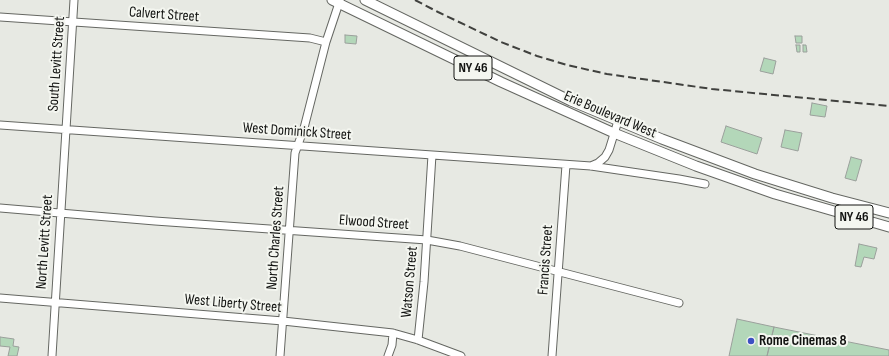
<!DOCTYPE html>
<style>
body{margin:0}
canvas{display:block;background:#e7e9e3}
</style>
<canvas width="889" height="356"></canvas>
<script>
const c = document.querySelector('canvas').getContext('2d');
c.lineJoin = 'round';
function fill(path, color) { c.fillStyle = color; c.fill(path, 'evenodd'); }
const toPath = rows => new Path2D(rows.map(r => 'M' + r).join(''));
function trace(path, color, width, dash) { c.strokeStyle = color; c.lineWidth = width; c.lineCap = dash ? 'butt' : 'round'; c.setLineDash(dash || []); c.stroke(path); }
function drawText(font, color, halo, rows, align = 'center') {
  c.font = font + ' "Sofia Sans Condensed",sans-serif'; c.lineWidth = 4; c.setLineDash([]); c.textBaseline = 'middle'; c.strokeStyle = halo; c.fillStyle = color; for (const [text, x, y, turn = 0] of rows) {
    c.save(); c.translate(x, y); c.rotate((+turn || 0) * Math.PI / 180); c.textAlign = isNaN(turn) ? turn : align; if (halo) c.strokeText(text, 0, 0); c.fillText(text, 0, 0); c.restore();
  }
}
const building = toPath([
 [345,35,357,36,356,44,345,43,345,35],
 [795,36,802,36,802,43,796,43,795,36],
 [796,45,800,45,800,52,797,52,796,45],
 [803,45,806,45,807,52,803,52,803,45],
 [764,58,776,61,773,74,760,71,764,58],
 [812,103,827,106,825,117,810,115,812,103],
 [726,126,762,138,757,154,721,142,726,126],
 [785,130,802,133,798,151,781,147,785,130],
 [851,157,862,160,856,181,845,178,851,157],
 [859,244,877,248,874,259,864,257,861,267,855,266,859,244],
 [737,319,774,327,767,356,729,356,737,319],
 [774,327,889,350,889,356,767,356,774,327],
 [0,337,14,339,13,346,19,347,17,356,8,356,10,347,0,346,0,337]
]);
const minor = toPath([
 [0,17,310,38,326,42],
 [0,125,591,166,679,179,705,184],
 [591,166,598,163,605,157,609,150,618,121],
 [0,208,155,221,427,240,460,246,679,303],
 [0,298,283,321,393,333,418,340,461,356],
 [418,340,424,282,432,155],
 [52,356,74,0],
 [280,356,295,153,304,128,326,42,340,0],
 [388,356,392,345,393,333],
 [552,356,566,165]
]);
const major = toPath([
 [332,0,501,82,614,133,696,166,775,194,889,227],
 [365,0,571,101,662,139,755,174,832,198,889,213]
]);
const rail = toPath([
 [415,0,438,12,501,42,537,56,567,65,607,74,712,89,889,106]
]);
const markers = [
 [751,341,4,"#3d50c3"]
];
const shields = [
 [473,68,38],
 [854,217,38]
];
const shieldNames = [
 ["NY 46",473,68],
 ["NY 46",854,217]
];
const streetNames = [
 ["Calvert Street",164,15,4],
 ["South Levitt Street",57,64,-86],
 ["Erie Boulevard West",610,115,23],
 ["West Dominick Street",297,132,4],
 ["Elwood Street",374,223,4],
 ["North Charles Street",276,238,-86],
 ["North Levitt Street",45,242,-86],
 ["Francis Street",546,260,-86],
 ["Watson Street",410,282,-85],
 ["West Liberty Street",233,304,5]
];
const poiNames = [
 ["Rome Cinemas 8",759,341]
];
fill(building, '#b3d7b9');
trace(building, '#9ba09c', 1);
trace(minor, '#656762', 9);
trace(major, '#656762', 11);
trace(minor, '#fff', 7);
trace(major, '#fff', 9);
trace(rail, '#40413e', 2, [8, 4]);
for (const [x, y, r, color] of markers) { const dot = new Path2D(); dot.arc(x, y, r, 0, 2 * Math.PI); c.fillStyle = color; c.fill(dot); trace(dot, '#f4f6f0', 1.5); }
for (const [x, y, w] of shields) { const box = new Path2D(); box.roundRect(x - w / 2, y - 12, w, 24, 3); c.fillStyle = '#f4f6f0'; c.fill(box); trace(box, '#121311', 1); }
drawText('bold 14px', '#121311', null, shieldNames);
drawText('15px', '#121311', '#f4f6f0', streetNames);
drawText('bold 15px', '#121311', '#f4f6f0', poiNames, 'left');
</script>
